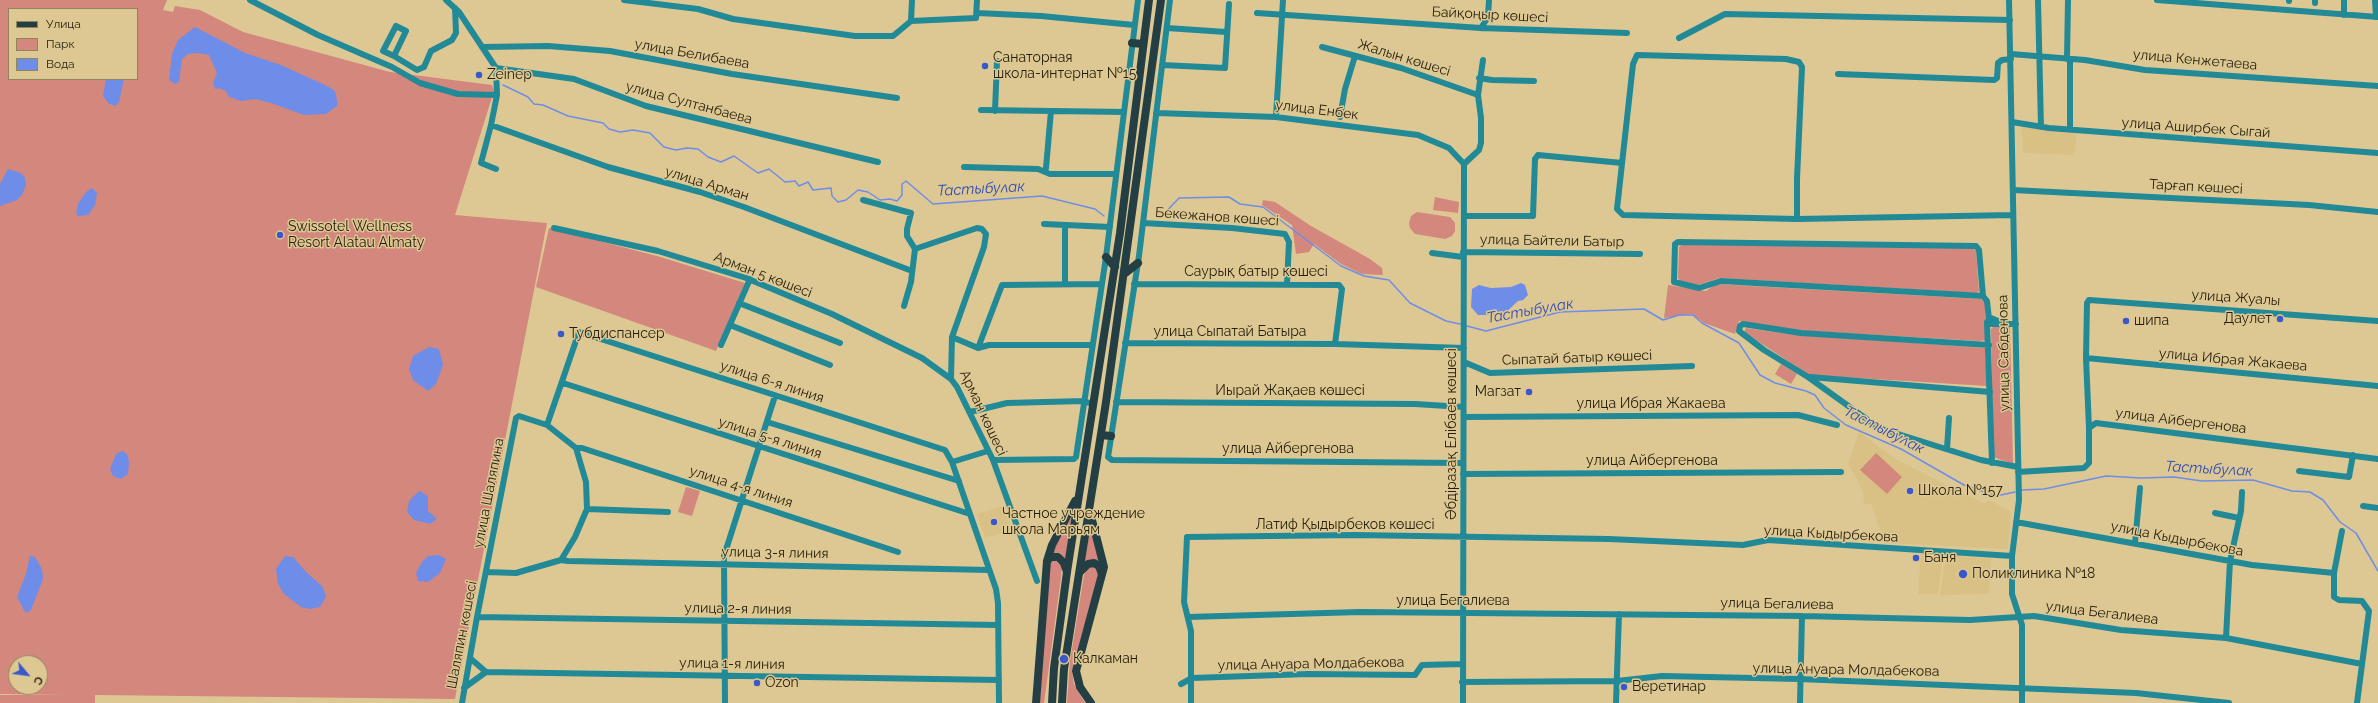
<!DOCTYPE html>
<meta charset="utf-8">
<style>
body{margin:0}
#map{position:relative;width:2378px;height:703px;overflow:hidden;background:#ddc894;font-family:Raleway,sans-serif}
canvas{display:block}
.legend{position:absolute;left:8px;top:8px;width:130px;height:72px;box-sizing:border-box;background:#ddc894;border:1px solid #94845c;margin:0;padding:5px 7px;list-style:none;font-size:12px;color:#261e09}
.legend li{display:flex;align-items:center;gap:8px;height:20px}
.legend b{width:20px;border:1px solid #94845c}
.north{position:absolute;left:8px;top:655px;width:40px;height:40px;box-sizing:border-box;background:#ddc894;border:1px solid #94845c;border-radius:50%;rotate:119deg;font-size:11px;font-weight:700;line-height:16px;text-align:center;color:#261e09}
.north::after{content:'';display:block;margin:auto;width:14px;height:18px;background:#3b58ca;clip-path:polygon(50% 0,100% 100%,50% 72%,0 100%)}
</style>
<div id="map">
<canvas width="2378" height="703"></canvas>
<ul class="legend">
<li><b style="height:5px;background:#243f44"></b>Улица</li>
<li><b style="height:11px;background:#d3877d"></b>Парк</li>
<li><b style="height:11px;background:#6e8de9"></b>Вода</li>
</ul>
<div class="north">С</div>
</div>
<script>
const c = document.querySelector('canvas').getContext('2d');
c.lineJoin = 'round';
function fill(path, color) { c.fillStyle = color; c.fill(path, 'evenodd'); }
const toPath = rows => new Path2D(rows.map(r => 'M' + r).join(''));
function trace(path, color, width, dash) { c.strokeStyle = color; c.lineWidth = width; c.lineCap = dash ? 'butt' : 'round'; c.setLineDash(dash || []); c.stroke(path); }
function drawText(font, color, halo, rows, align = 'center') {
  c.font = font + ' Raleway,sans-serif'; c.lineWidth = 3; c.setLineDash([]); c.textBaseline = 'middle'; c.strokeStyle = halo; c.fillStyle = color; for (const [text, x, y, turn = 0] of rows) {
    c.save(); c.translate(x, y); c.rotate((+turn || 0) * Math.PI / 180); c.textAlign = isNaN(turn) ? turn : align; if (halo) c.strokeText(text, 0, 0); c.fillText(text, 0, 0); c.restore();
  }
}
const built = toPath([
 [2022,127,2077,133,2074,155,2023,153],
 [1859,432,1894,458,1959,492,1984,503,1991,501,2011,512,2008,549,1885,543,1871,504,1864,504,1863,491,1848,464],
 [1003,506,1012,530,985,538,977,514],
 [1921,552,1943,554,1938,594,1918,594],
 [1946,555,1991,559,1989,594,1940,595]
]);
const green = toPath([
 [0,0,167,0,163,10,173,12,175,6,200,10,243,32,390,72,492,85,494,91,455,215,547,223,455,699,95,695,95,703,0,703,0,695,67,695,0,694],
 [9,9,137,9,137,79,9,79],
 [16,663,40,663,40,687,16,687],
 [1435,197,1459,202,1458,213,1433,210],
 [1263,200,1275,202,1311,226,1370,259,1382,268,1383,275,1362,274,1341,264,1314,244,1309,252,1296,254,1292,225,1262,205],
 [1417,212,1450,217,1455,223,1455,231,1452,236,1445,239,1415,234,1410,228,1409,223,1411,216],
 [549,228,657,256,745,283,716,351,536,287],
 [1683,244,1973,248,1976,251,1979,291,1977,293,1720,278,1698,285,1680,281,1678,278,1679,247],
 [1716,284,1981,299,1985,302,1987,340,1980,341,1793,330,1739,321,1735,334,1704,323,1692,314,1664,318,1668,285,1706,291],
 [2010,326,2013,464,1993,457,1991,329,1993,327],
 [1746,328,1789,334,1985,348,1987,386,1809,375,1744,332],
 [1781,364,1797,374,1791,384,1775,374],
 [1876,453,1902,477,1887,494,1860,470],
 [686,487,700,491,692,516,678,512],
 [1074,513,1066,561,1060,553,1053,553,1056,539],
 [1090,527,1099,560,1089,560,1083,564],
 [1054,560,1062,566,1061,578,1044,703,1039,703,1049,564],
 [1089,566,1096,566,1099,574,1072,671,1074,684,1085,703,1067,703,1070,661,1084,575]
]);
const water = toPath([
 [195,27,245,53,281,65,327,86,335,91,338,105,326,114,304,115,271,103,255,99,241,101,229,97,226,91,219,88,215,89,213,83,217,73,209,55,198,53,188,54,182,59,179,82,175,84,169,80,172,54,178,40],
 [106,79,124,79,119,102,115,106,108,103,103,96],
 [8,169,21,173,25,178,26,185,22,195,17,200,0,206,0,184],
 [92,188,97,193,95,205,88,215,78,216,76,213,78,204,86,192],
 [1521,283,1525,285,1528,295,1523,300,1518,301,1503,315,1478,315,1471,307,1472,289,1479,285,1491,288,1511,287],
 [429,347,439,349,443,365,436,384,428,391,413,380,409,369,413,356],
 [122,451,127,454,129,461,128,474,121,479,113,476,110,469,116,454],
 [419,491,428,496,428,511,437,519,430,524,414,520,407,512,409,501],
 [439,555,446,559,440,573,428,582,418,581,416,573,422,562,428,556],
 [30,556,35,557,42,569,43,579,31,610,28,612,25,612,17,597,26,574],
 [285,556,293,557,306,572,323,587,326,597,320,607,310,609,301,607,284,594,278,584,276,569]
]);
const stream = toPath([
 [503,85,528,97,534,104,543,105,568,116,603,123,609,129,620,132,633,130,650,133,664,147,676,150,687,148,698,149,708,157,721,162,734,156,758,173,769,169,785,182,795,181,799,186,808,182,813,190,831,188,832,196,838,202,846,200,858,190,868,192,880,200,890,199,897,201,902,195,902,184,906,181,933,204,1042,196,1095,209,1104,216],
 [1161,217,1179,198,1229,197,1240,204,1263,207,1341,266,1364,276,1389,280,1410,303,1446,321,1460,324],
 [1467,326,1486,331,1560,312,1644,309,1663,320,1679,315,1693,315,1702,323,1739,343,1760,375,1775,383,1806,391,1815,395,1824,408,1846,425,1901,449,1964,485,1996,496,2015,492],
 [2022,490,2044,489,2106,476,2141,478,2174,477,2202,481,2253,480,2292,491,2310,492,2323,500,2340,522,2356,533,2378,571]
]);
const minor = toPath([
 [250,0,318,35,392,67,420,83,458,94,497,95],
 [446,0,459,12,496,68,497,95,491,125,608,167,700,192,744,207,912,271],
 [624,0,698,9,733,19,855,36,893,36,911,21],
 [1170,0,1139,256,1108,457,1112,460,1463,463],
 [2009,0,2019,500,2012,556,2012,594,2022,625,2022,703],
 [2038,0,2041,127],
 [2157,0,2378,17],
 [2289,0,2289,1],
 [2315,0,2315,3],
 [2344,0,2344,15],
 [2375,0,2376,17],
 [977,13,1041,16,1134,25],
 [1257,13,1481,28,1627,33],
 [911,21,976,18,977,0],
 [911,21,912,0],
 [1167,28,1226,32],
 [1481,28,1488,17,1489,0],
 [1679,38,1725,14,2010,20],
 [482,47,548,46,610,51,732,74,897,98],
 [1322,47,1401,68,1478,95],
 [2011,54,2085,60,2145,70,2378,86],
 [394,56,383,51,396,26,406,31,394,56,417,70,424,67,431,51,452,40,456,33,455,8],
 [2067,59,2068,0],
 [2070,59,2070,130],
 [1162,65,1225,68,1229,4],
 [496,68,574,79,646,106,878,162],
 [1838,74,1994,80,1997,78,1998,63,2002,60,2011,59],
 [1479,78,1492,80,1534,81],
 [981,110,1124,112],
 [995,111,997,61],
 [1156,113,1276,117,1418,135,1449,148,1464,164,1463,703],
 [1276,117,1283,0],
 [1340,117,1345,89,1355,56],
 [2012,122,2049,128,2378,153],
 [491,125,481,163,496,169],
 [1464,164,1479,150,1481,143,1481,118,1478,95,1483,60],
 [964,167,1038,169,1050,174,1116,174],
 [1046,168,1051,111],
 [2013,190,2309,205,2378,212],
 [863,200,911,213,907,229,907,236,915,249,911,282,904,306],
 [1464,216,1533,216,1535,159,1538,155,1622,163],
 [1797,219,1797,179,1802,67,1799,62,1786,59,1637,55,1633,64,1617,209,1623,215,1797,219,2013,215],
 [1143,223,1232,228,1285,234,1289,242,1287,284],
 [1044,224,1110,227],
 [1065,225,1065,284],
 [554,228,658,251,746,278,832,314,922,358,951,379],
 [915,249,977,228,982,229,986,234,984,247,952,337,951,379,957,387,993,460,1037,581],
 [1463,252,1640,254],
 [1432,253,1463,257],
 [1134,284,1339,285,1342,289,1335,344],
 [1983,296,1721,281,1699,288,1674,282,1675,244,1678,242,1976,246,1979,250,1983,296,1987,301,1989,319],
 [739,303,840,343],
 [1989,324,2016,324],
 [730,325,830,365],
 [952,337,978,348],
 [1125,343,1335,344,1464,348],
 [721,345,750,279],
 [1989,345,1801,333,1743,324,1740,326,1739,331,1764,350,1808,377,1879,428,1981,460,2018,467],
 [978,348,1002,285,1102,284],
 [978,348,989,345,1092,345],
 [2086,358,2378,386],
 [1464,362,1490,373,1692,366],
 [1810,377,1990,392],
 [563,383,970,514],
 [1116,402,1415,404,1463,407],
 [970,412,1007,403,1084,401,1092,404],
 [1464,417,1798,415,1837,425],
 [767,422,959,481],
 [547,425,579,332,945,450,952,462,996,589,998,603,999,703],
 [2089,428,2086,358,2087,303,2089,300,2378,321],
 [576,448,582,448,898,552],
 [1947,449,1949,418],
 [993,460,1074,459,1076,457,1106,257,1138,0],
 [952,462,988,451],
 [1992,463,1987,322,1991,318,2005,324],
 [2299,471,2349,477,2353,455],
 [2018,472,2084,468,2089,463,2089,428,2096,423,2378,459],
 [1463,474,1841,472],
 [2363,506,2378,508],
 [587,509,668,512],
 [2215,513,2239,518],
 [2016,522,2252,565,2334,573],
 [2342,531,2334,573,2334,597,2339,600,2362,601,2369,611,2357,703],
 [2135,543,2140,488],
 [561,560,568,561,989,570],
 [477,617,998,625],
 [1188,617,1360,612,1802,616,1970,620,2034,616,2121,630,2226,638,2362,664],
 [2226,638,2230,561,2241,511,2242,492],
 [470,658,486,672,999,680],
 [1462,682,1617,681,1662,676,1799,679,2136,693,2229,703],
 [1181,684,1192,678,1308,674,1415,675,1422,665,1462,664],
 [464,688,486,672],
 [462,703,477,617,516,418,519,416,547,425,576,448,586,482,587,509,575,537,561,560,516,573,486,572],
 [725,703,724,556,775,396],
 [1191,703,1191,631,1184,602,1187,537,1355,535,1609,539,1743,545,1768,540,2012,556],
 [1616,703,1619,614],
 [1800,703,1802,616]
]);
const major = toPath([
 [1132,43,1143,44],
 [1106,257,1115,267],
 [1124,274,1138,263],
 [1101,435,1111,436],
 [1047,561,1051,557,1058,557,1064,563,1067,572],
 [1080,572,1088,564,1094,563,1099,566,1102,574],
 [1036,703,1047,561,1052,545,1075,501],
 [1052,703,1054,668,1067,572,1120,233,1149,0],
 [1062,703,1064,669,1106,402,1161,0],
 [1091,703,1080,687,1076,671,1104,567,1091,516]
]);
const markers = [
 [985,66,4,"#3b58ca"],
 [479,75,4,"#3b58ca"],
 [280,235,4,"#3b58ca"],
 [2280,319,4,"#3b58ca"],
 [2126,321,4,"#3b58ca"],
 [561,334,4,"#3b58ca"],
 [1529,392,4,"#3b58ca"],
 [1910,491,4,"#3b58ca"],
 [994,522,4,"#3b58ca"],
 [1916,558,4,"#3b58ca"],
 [1963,574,5,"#3b58ca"],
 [1064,659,5,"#3b58ca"],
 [757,683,4,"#3b58ca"],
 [1624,687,4,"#3b58ca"]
];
const streetNames = [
 ["Байқоңыр көшесі",1490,15,3],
 ["улица Белибаева",692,54,10],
 ["Жалын көшесі",1404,58,17],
 ["улица Кенжетаева",2195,60,5],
 ["улица Султанбаева",689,103,15],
 ["улица Енбек",1317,110,7],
 ["улица Аширбек Сыгай",2196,128,4],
 ["улица Арман",707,184,17],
 ["Тарғап көшесі",2196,187,3],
 ["Бекежанов көшесі",1217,217,4],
 ["улица Байтели Батыр",1552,241,1],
 ["Саурық батыр көшесі",1256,272],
 ["Арман 5 көшесі",763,275,21],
 ["улица Жуалы",2236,298,4],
 ["улица Сыпатай Батыра",1230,332],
 ["улица Сабденова",2004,353,-91],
 ["Сыпатай батыр көшесі",1577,358,-2],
 ["улица Ибрая Жакаева",2233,360,5],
 ["улица 6-я линия",772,382,18],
 ["Иырай Жақаев көшесі",1290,391],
 ["улица Ибрая Жакаева",1651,404],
 ["Арман көшесі",983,413,65],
 ["улица Айбергенова",2181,421,7],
 ["Әбдіразақ Елібаев көшесі",1452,434,-90],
 ["улица 5-я линия",770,438,18],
 ["улица Айбергенова",1288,449],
 ["улица Айбергенова",1652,461],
 ["улица 4-я линия",741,487,18],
 ["улица Шаляпина",489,493,-79],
 ["Латиф Қыдырбеков көшесі",1345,525],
 ["улица Кыдырбекова",1831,534,3],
 ["улица Кыдырбекова",2177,539,11],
 ["улица 3-я линия",775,553,1],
 ["улица Бегалиева",1453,601],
 ["улица Бегалиева",1777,604,1],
 ["улица 2-я линия",738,609,1],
 ["улица Бегалиева",2102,613,7],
 ["Шаляпин көшесі",462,635,-79],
 ["улица 1-я линия",732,664,1],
 ["улица Ануара Молдабекова",1311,664,-1],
 ["улица Ануара Молдабекова",1846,670,1]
];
const poiNames = [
 ["Санаторная",993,58],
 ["школа-интернат №15",993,74],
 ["Zeinep",487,75],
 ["Swissotel Wellness",288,227],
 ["Resort Alatau Almaty",288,243],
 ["Даулет",2272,319,"right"],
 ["шипа",2134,321],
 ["Тубдиспансер",569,334],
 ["Магзат",1521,392,"right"],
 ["Школа №157",1918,491],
 ["Частное учреждение",1002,514],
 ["школа Марьям",1002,530],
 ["Баня",1924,558],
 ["Поликлиника №18",1972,574],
 ["Калкаман",1073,659],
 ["Ozon",765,683],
 ["Веретинар",1632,687]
];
const waterNames = [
 ["Тастыбулак",981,189,-3],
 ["Тастыбулак",1530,311,-10],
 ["Тастыбулак",1884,430,27],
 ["Тастыбулак",2209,469,3]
];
fill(built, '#d9c185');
fill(green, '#d3877d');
fill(water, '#6e8de9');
trace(stream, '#6e8de9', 1.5);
trace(minor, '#228996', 6);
trace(major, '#243f44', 8);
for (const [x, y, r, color] of markers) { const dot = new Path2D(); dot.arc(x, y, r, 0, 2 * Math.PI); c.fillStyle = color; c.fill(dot); trace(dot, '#ddc894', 1.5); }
drawText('14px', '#261e09', '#ddc894', streetNames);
drawText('14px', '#261e09', '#ddc894', poiNames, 'left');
drawText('italic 15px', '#304ab5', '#ddc894', waterNames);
</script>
